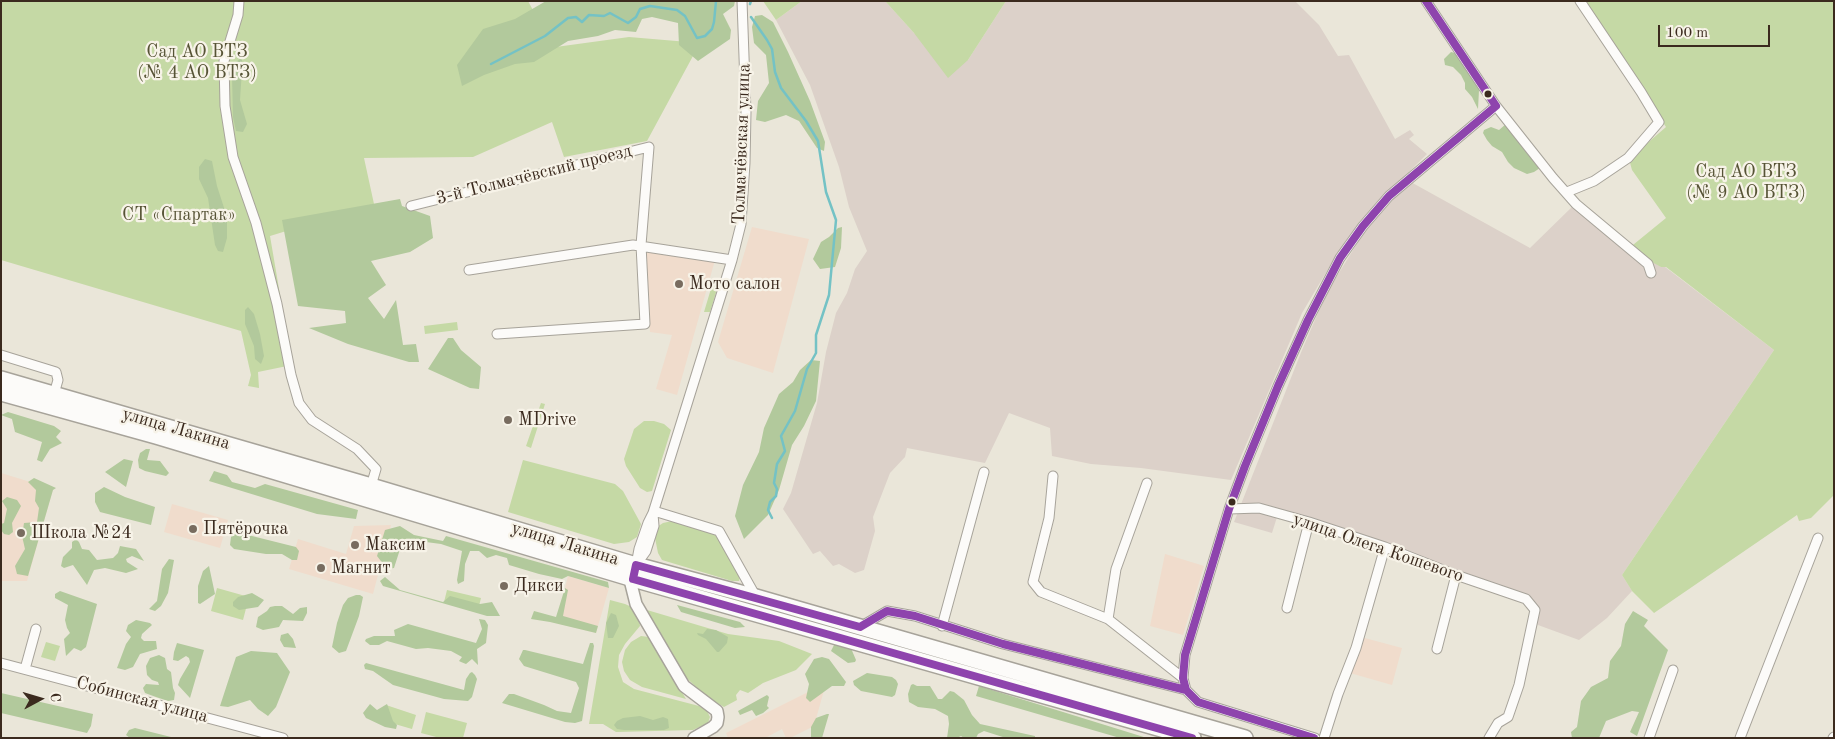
<!DOCTYPE html>
<meta charset="utf-8">
<style>
body{margin:0}
#map{position:relative;width:1835px;height:739px;overflow:hidden;background:#eae6d9;font-family:"Old Standard TT",serif}
canvas{display:block}
.frame{position:absolute;inset:0;border:2px solid #3b2a1e;pointer-events:none}
.north{position:absolute;left:15px;top:674px;width:50px;height:50px;-webkit-text-stroke:4px #f7f3e8;paint-order:stroke;rotate:84deg;font-size:14px;font-weight:700;line-height:20px;text-align:center;color:#3b2a1e}
.north::after{content:'';display:block;margin:auto;width:18px;height:22px;background:#3b2a1e;clip-path:polygon(50% 0,100% 100%,50% 72%,0 100%)}
.scale{position:absolute;left:1658px;top:25px;width:112px;height:22px;box-sizing:border-box;border:2px solid #3b2a1e;border-top:0;padding-left:6px;font-size:15px;line-height:18px;white-space:nowrap;color:#3b2a1e;-webkit-text-stroke:4px #f7f3e8;paint-order:stroke}
</style>
<div id="map">
<canvas width="1835" height="739"></canvas>
<div class="frame"></div>
<div class="north">С</div>
<div class="scale">100 m</div>
</div>
<script>
const c = document.querySelector('canvas').getContext('2d');
c.lineJoin = 'round';
function fill(path, color) { c.fillStyle = color; c.fill(path, 'evenodd'); }
const toPath = rows => new Path2D(rows.map(r => 'M' + r).join(''));
function trace(path, color, width, dash) { c.strokeStyle = color; c.lineWidth = width; c.lineCap = dash ? 'butt' : 'round'; c.setLineDash(dash || []); c.stroke(path); }
function drawText(font, color, halo, rows, align = 'center') {
  c.font = font + ' "Old Standard TT",serif'; c.lineWidth = 4.5; c.setLineDash([]); c.textBaseline = 'middle'; c.strokeStyle = halo; c.fillStyle = color; for (const [text, x, y, turn = 0] of rows) {
    c.save(); c.translate(x, y); c.rotate((+turn || 0) * Math.PI / 180); c.textAlign = isNaN(turn) ? turn : align; if (halo) c.strokeText(text, 0, 0); c.fillText(text, 0, 0); c.restore();
  }
}
const built = toPath([
 [752,227,809,239,773,373,727,358,718,342],
 [646,250,715,260,677,395,656,389,672,335,650,332],
 [1,473,53,489,27,581,1,581],
 [172,504,228,520,220,548,164,532],
 [391,525,373,594,289,569,298,539,346,554,354,526],
 [1165,554,1204,566,1183,635,1150,626],
 [568,576,609,588,596,633,556,623],
 [1361,637,1402,648,1392,685,1350,673],
 [826,683,814,726,790,738,786,738,782,729,765,738,728,738,726,733]
]);
const industrial = toPath([
 [802,1,885,1,914,33,968,60,1006,1,1295,1,1319,25,1338,56,1349,55,1395,139,1410,130,1414,135,1409,139,1427,154,1400,181,1337,254,1302,313,1231,480,1141,468,1091,464,1052,456,1050,428,1009,413,985,463,907,448,905,457,890,473,873,517,875,531,864,570,855,573,839,564,833,566,820,551,813,554,783,509,791,493,817,403,826,352,836,313,847,293,855,269,867,251,849,207,839,167,810,85,776,20],
 [1409,181,1530,248,1574,205,1661,267,1665,267,1774,350,1622,575,1632,591,1607,618,1579,640,1538,625,1524,602,1306,524,1277,517,1272,533,1234,522,1302,350,1327,292,1368,226]
]);
const green = toPath([
 [1,1,528,1,541,25,541,49,629,37,700,43,647,141,564,157,552,122,473,157,364,158,374,204,270,236,292,365,258,372,259,388,248,386,251,375,241,331,1,260],
 [763,1,802,1,776,20],
 [885,1,1006,1,968,60,948,78,914,33],
 [1582,1,1834,1,1834,495,1811,518,1799,521,1797,515,1654,613,1632,591,1622,575,1774,350,1666,267,1661,267,1628,249,1666,218,1632,170,1629,159,1666,127],
 [713,282,718,286,710,312,704,312],
 [457,322,458,330,425,334,424,326],
 [541,403,545,404,531,448,526,446],
 [644,421,654,421,664,424,671,430,652,491,647,492,640,488,626,466,624,459,634,429],
 [523,460,615,484,623,491,641,524,637,537,629,542,614,544,508,512],
 [672,521,713,533,720,540,740,577,739,581,732,581,662,560,658,553,655,538,657,527,663,523],
 [217,588,249,597,243,620,211,611],
 [447,590,481,598,478,610,444,602],
 [610,600,625,604,634,608,639,618,640,626,625,644,619,655,618,667,623,682,634,689,699,706,707,711,710,717,708,723,693,730,616,732,603,724,589,724],
 [647,610,728,634,779,641,812,654,796,670,763,683,748,693,740,690,736,695,737,700,724,707,707,697,681,673],
 [641,636,649,637,686,699,642,687,630,680,624,671,622,662,625,650,631,642],
 [46,642,60,646,55,661,41,657],
 [386,705,416,715,412,729,381,720],
 [426,712,467,723,463,738,440,738,421,733]
]);
const forest = toPath([
 [546,1,735,1,734,6,723,14,731,30,730,39,698,61,679,45,678,23,652,17,642,19,636,32,615,30,598,36,568,41,534,62,515,64,484,75,462,86,457,65,483,29,515,19],
 [762,15,773,22,788,52,810,101,825,142,824,151,817,148,799,121,786,115,765,122,756,120,758,101,769,83,766,55,754,43,752,27,755,16],
 [1451,52,1455,53,1483,91,1479,90,1478,109,1472,97,1465,89,1465,83,1461,75,1453,67,1445,65,1444,59],
 [240,59,242,59,242,70,240,100,247,124,243,132,236,131,233,117,232,76,236,62],
 [1506,124,1540,168,1534,172,1527,174,1514,168,1508,162,1502,152,1492,146,1487,140,1483,133,1484,130,1491,127,1499,130],
 [205,159,212,161,217,186,227,217,227,238,223,252,218,251,215,245,208,198,199,179,199,167],
 [400,199,402,206,430,216,433,238,410,252,371,261,386,285,368,298,384,319,396,300,403,345,416,344,419,362,409,362,348,344,309,328,346,323,345,311,298,306,282,220],
 [842,227,841,248,835,267,820,269,813,259,821,242,829,237,838,228],
 [248,307,254,314,260,334,264,356,261,364,255,359,254,346,245,324,245,310],
 [448,338,453,338,461,350,481,367,479,389,470,388,428,369],
 [811,360,820,361,816,401,804,426,792,445,779,490,768,515,744,539,735,516,743,485,759,452,764,428,779,394,793,382,800,370],
 [8,412,54,426,61,431,56,437,62,443,50,449,42,462,37,460,42,442,15,432,12,419,1,415],
 [146,449,150,449,147,460,160,461,169,473,166,476,145,471,139,468,138,460,140,453],
 [124,459,133,461,126,487,105,472],
 [214,471,227,475,232,482,255,488,265,484,358,510,356,519,317,514,209,481],
 [34,478,56,488,53,490,28,576,17,574,15,566,25,549,22,536,24,523,37,522,39,508,35,501,36,490,28,482],
 [104,487,125,497,155,507,151,525,100,512,95,502,95,493],
 [7,497,17,500,21,506,12,523,13,532,9,535,4,534,1,530,1,524,4,523,7,509,2,501],
 [400,526,414,535,443,541,446,536,608,582,609,588,568,576,562,579,539,574,509,565,507,558,496,555,487,558,479,551,470,551,465,564,464,581,458,584,457,580,462,551,441,544,426,542,421,549,402,543,394,568,387,569,377,556,385,530],
 [240,533,296,547,299,551,297,560,292,560,282,554,266,554,234,549,230,545,231,537,233,534],
 [76,539,79,542,82,549,89,550,97,560,113,558,118,553,120,546,136,549,144,561,132,556,126,559,127,562,138,569,126,573,105,568,94,570,87,585,73,565,64,568,61,566,63,557,72,548,72,542],
 [169,559,174,560,168,593,161,606,155,611,149,609,157,601,162,569],
 [209,566,215,594,200,604,198,603,198,586,203,571],
 [385,577,400,590,443,602,450,596,480,604,492,602,500,616,487,616,383,586,380,581],
 [565,588,568,590,563,616,598,626,596,633,550,622,531,619,534,611,556,617],
 [60,591,97,604,86,647,81,651,74,648,66,656,64,639,70,633,67,628,65,620,68,605,55,598,55,594],
 [252,593,264,600,258,607,239,610,233,606,233,602,238,597],
 [356,595,360,595,363,597,359,616,346,651,339,653,332,647,337,623,343,605,348,598],
 [677,605,740,622,745,627,735,628,681,612],
 [275,606,282,606,293,614,300,608,307,607,307,613,303,621,283,620,279,627,263,630,256,627,258,617,267,611,270,607],
 [1633,611,1648,620,1644,626,1668,650,1637,736,1630,732,1639,712,1632,711,1606,721,1599,738,1572,738,1571,732,1577,727,1581,701,1591,687,1608,678,1610,661,1621,646,1625,624],
 [611,613,616,615,619,626,613,638,608,638,606,623],
 [479,619,485,620,488,625,486,643,477,649,478,665,472,659,466,664,461,662,459,661,462,657,451,651,428,648,416,649,387,641,379,645,370,645,365,641,366,639,374,636,395,636,394,630,408,624,476,643,482,629],
 [136,620,150,623,152,625,142,634,141,638,144,641,156,641,157,649,140,654,133,667,125,670,117,668,126,644,131,637,126,631,128,625],
 [707,629,716,630,728,637,727,643,719,652,717,652,706,639,698,635,697,633,703,634],
 [288,633,293,639,296,648,284,647,280,640,281,635],
 [177,643,204,650,190,698,178,685,180,679,190,662,189,658,186,656,178,661,173,660,174,652],
 [590,643,593,643,594,646,582,721,575,723,565,722,502,703,509,694,514,694,544,705,557,711,571,713,579,688,576,682,524,666,519,659,523,650,525,650,583,664],
 [835,643,850,646,856,660,855,662,848,663,831,651],
 [251,651,277,653,290,672,276,707,268,716,258,709,250,700,228,707,220,706,236,657],
 [159,655,165,658,167,669,171,672,173,688,175,693,174,700,168,701,156,697,145,693,143,688,146,684,159,685,158,682,152,680,147,675,146,666,150,658],
 [822,657,829,659,846,682,844,686,832,686,810,702,806,698,809,684,805,674,814,659],
 [366,663,464,690,466,679,470,673,472,672,475,675,477,679,472,697,468,701,444,699,393,685,373,671,365,669,364,665],
 [867,673,892,677,896,680,898,684,895,695,892,697,861,691,854,685,853,681],
 [913,684,917,686,930,686,938,699,942,699,950,691,954,692,964,700,972,715,980,724,1035,736,1035,738,1006,738,984,731,978,734,976,738,964,738,961,736,957,738,947,738,949,724,948,716,935,709,918,707,909,702,908,694,911,685],
 [979,686,1147,738,1120,738,976,696],
 [1,693,93,714,91,726,87,733,1,713],
 [767,695,769,697,767,706,769,708,763,713,756,716,752,710,740,715,738,711],
 [370,704,377,710,387,704,393,721,397,725,396,729,385,727,366,718,363,713],
 [827,714,829,714,822,738,811,738,811,727,816,718],
 [640,716,653,720,663,717,668,719,669,728,664,730,624,730,617,729,614,725,617,721,623,718],
 [135,728,175,738,130,738,126,735,129,730]
]);
const stream = toPath([
 [750,4,751,1],
 [751,17,767,40,772,49,775,72,781,88,806,121,818,141,826,192,836,220,829,295,816,335,816,353,807,369,795,411,781,436,785,451,777,464,774,483,777,489,776,496,770,502,768,510,772,518],
 [491,64,545,36,568,18,576,17,582,22,589,15,604,16,610,13,628,23,636,17,640,9,650,6,677,10,685,16,697,38,705,36,712,29,714,22,716,1]
]);
const street = toPath([
 [239,1,238,15,224,61,225,106,233,157,256,223,277,304,291,375,299,403,312,420,357,449,376,469,371,486],
 [1426,1,1496,106,1553,178,1576,204,1648,264,1651,273],
 [1567,192,1594,181,1628,158,1659,122,1641,92,1580,1],
 [411,206,649,147,641,245,645,324,497,334],
 [469,270,633,245,732,260],
 [1,355,56,372,58,380,54,394],
 [1053,476,1049,518,1033,582,1041,592,1108,619],
 [1147,483,1116,569,1108,619,1183,678],
 [1229,509,1259,508,1309,522,1385,547,1456,575,1526,599,1535,610,1519,685,1508,717,1498,723,1489,738],
 [654,511,719,531,756,597],
 [638,562,646,551,654,526,653,514],
 [636,565,639,549,648,523,653,513,732,260,741,224,745,163,746,112,742,1],
 [1287,608,1309,522],
 [942,626,984,472],
 [860,627,887,611,915,616,1003,644,1186,690],
 [1437,649,1456,575],
 [1,663,283,738],
 [25,669,36,629],
 [1315,738,1198,702,1186,690,1183,678,1185,655,1229,509,1245,466,1278,386,1308,320,1340,258,1363,226,1389,196,1496,106],
 [1324,738,1338,694,1356,648,1385,547],
 [1649,738,1673,670],
 [1740,738,1818,538],
 [1833,738,1834,737]
]);
const secondary = toPath([
 [634,573,631,584,636,604,684,686,717,711,718,717,717,723,713,727,694,738]
]);
const highway = toPath([
 [1,379,371,486,636,565,756,597,1245,738],
 [1,393,156,436,633,579,1193,738]
]);
const bus1 = toPath([
 [1426,1,1496,106],
 [1186,690,1003,644,915,616,887,611,860,627,636,565,633,579,1192,738],
 [1314,738,1198,702,1186,690,1183,678,1185,655,1229,509,1245,466,1278,386,1308,320,1340,258,1363,226,1389,196,1496,106]
]);
const markers = [
 [1488,94,4.5,"#3b2a1e"],
 [679,284,5,"#786c5f"],
 [508,420,5,"#786c5f"],
 [1232,502,4.5,"#3b2a1e"],
 [193,529,5,"#786c5f"],
 [21,533,5,"#786c5f"],
 [355,545,5,"#786c5f"],
 [321,568,5,"#786c5f"],
 [504,586,5,"#786c5f"]
];
const parkNames = [
 ["Сад АО ВТЗ",197,52],
 ["(№ 4 АО ВТЗ)",197,73],
 ["Сад АО ВТЗ",1746,172],
 ["(№ 9 АО ВТЗ)",1746,193],
 ["СТ «Спартак»",179,215]
];
const streetNames = [
 ["Толмачёвская улица",742,144,-88],
 ["3-й Толмачёвский проезд",534,175,-14],
 ["улица Лакина",176,429,16],
 ["улица Лакина",565,544,17],
 ["улица Олега Кошевого",1378,548,19],
 ["Собинская улица",142,700,15]
];
const poiNames = [
 ["Мото салон",689,284],
 ["MDrive",518,420],
 ["Пятёрочка",203,529],
 ["Школа №24",31,533],
 ["Максим",365,545],
 ["Магнит",331,568],
 ["Дикси",514,586]
];
fill(built, '#f0dccc');
fill(industrial, '#dcd1c9');
fill(green, '#c5d9a5');
fill(forest, '#b2c99c');
trace(stream, '#74c2c5', 2.5);
trace(street, '#a7a39a', 11);
trace(secondary, '#a7a39a', 14);
trace(highway, '#a7a39a', 18);
trace(street, '#fcfbf9', 9);
trace(secondary, '#fcfbf9', 11);
trace(highway, '#fcfbf9', 15);
trace(bus1, '#8e44ad', 8);
for (const [x, y, r, color] of markers) { const dot = new Path2D(); dot.arc(x, y, r, 0, 2 * Math.PI); c.fillStyle = color; c.fill(dot); trace(dot, '#f7f3e8', 2); }
drawText('18px', '#565335', '#f7f3e8', parkNames);
drawText('18px', '#3b2a1e', '#f7f3e8', streetNames);
drawText('18px', '#3b2a1e', '#f7f3e8', poiNames, 'left');
</script>
